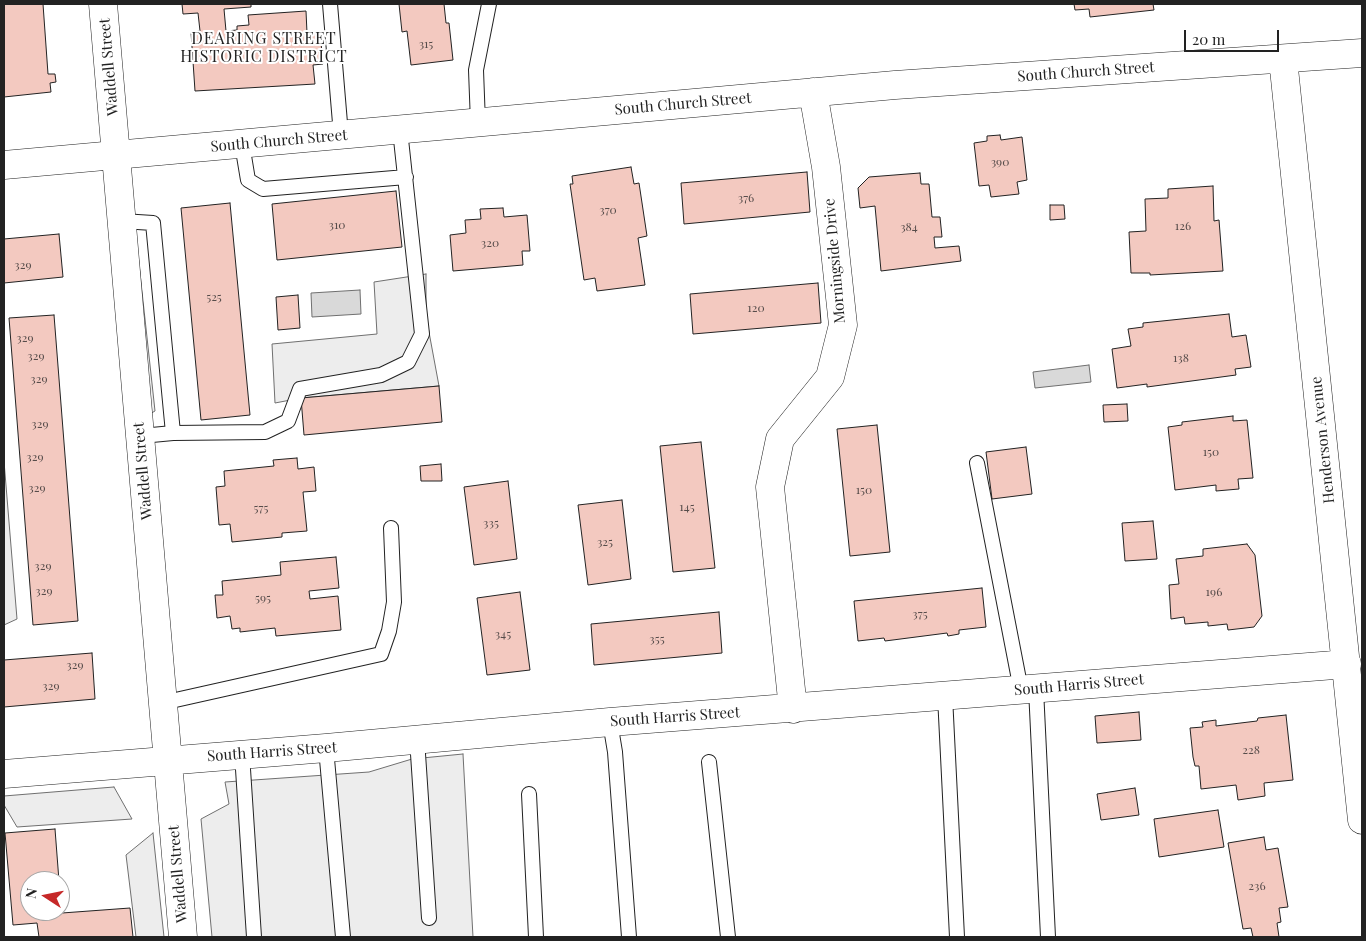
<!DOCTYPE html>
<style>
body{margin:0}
#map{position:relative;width:1366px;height:941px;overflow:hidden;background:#fff;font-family:"Playfair Display",serif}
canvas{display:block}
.frame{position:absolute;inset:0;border:5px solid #222;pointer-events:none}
.north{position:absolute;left:20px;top:871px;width:50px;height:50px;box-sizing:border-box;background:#fff;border:1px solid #a7a7a7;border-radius:50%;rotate:281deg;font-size:14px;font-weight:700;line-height:20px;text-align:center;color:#222}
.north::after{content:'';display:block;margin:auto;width:18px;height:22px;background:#c62828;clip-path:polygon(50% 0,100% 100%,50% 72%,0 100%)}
.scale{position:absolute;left:1184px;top:30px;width:95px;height:22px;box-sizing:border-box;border:2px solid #222;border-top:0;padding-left:6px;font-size:15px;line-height:18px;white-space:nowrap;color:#222;-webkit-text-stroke:4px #fff;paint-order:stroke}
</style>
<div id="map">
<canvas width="1366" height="941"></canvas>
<div class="frame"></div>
<div class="north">N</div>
<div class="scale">20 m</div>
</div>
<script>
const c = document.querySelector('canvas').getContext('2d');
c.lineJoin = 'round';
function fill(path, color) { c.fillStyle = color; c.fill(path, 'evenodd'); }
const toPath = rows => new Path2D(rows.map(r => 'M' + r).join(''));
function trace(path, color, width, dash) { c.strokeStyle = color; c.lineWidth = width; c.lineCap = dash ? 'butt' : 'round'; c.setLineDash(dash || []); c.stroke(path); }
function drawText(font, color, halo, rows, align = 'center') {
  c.font = font + ' "Playfair Display",serif'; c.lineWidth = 4; c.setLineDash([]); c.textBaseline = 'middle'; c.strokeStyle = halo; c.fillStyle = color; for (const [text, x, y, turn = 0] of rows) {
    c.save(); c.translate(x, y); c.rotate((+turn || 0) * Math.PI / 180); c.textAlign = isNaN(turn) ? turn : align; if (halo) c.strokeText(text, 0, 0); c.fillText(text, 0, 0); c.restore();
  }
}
const green = toPath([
 [135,227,155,411,148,415,135,227]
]);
const parking = toPath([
 [426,274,426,316,439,386,301,398,275,403,272,344,377,334,374,282,426,274],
 [4,461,17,619,4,625,4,461],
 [463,754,473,937,212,937,201,819,229,804,225,782,369,772,412,759,463,754],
 [114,787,132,819,17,827,4,805,4,796,114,787],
 [153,833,164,937,136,937,126,855,153,833]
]);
const water = toPath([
 [360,290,361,314,312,317,311,293,360,290],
 [1089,365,1091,382,1035,388,1033,372,1089,365]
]);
const building = toPath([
 [4,4,43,4,48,74,55,74,56,82,50,83,51,92,4,97,4,4],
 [182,4,251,4,251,7,224,9,226,31,237,30,237,26,249,25,248,15,306,11,307,33,320,32,323,64,313,65,315,84,195,91,191,32,200,31,198,13,183,14,182,4],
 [399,4,444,4,446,23,449,23,453,60,411,65,407,31,402,32,399,4],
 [1074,4,1153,4,1154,10,1090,17,1089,9,1075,10,1074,4],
 [1000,135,1001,140,1022,137,1027,180,1017,182,1019,194,991,197,989,185,979,186,974,143,987,141,987,136,1000,135],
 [631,167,634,184,639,183,647,236,638,238,645,285,597,291,595,278,584,280,570,184,573,184,572,176,631,167],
 [807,172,810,212,684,224,681,183,807,172],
 [920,173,921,184,929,184,932,217,940,217,942,237,934,237,935,248,959,246,961,261,881,271,875,206,860,208,858,188,869,177,920,173],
 [1213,186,1214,221,1219,220,1223,271,1150,275,1150,273,1131,273,1129,232,1146,231,1145,199,1168,198,1168,189,1213,186],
 [396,191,402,247,277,260,272,204,396,191],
 [230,203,250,415,201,420,181,208,230,203],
 [1050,205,1064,205,1065,219,1050,220,1050,205],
 [503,208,504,217,527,215,530,251,522,251,523,265,453,271,450,235,466,233,465,220,481,219,480,209,503,208],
 [59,234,63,277,4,283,4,239,59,234],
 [818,283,821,323,693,334,690,294,818,283],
 [298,295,300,328,278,330,276,297,298,295],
 [1229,314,1232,337,1246,335,1251,367,1235,369,1236,375,1147,387,1147,384,1117,388,1112,349,1131,346,1128,329,1143,327,1143,323,1229,314],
 [54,315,78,621,33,625,9,318,54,315],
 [439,386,442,422,304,435,301,398,439,386],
 [1127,404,1128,421,1104,422,1103,405,1127,404],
 [1233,416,1233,421,1247,420,1253,478,1238,479,1239,489,1216,491,1216,485,1175,490,1168,427,1182,425,1182,422,1233,416],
 [877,425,890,552,850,556,837,429,877,425],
 [701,442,715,568,673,572,660,446,701,442],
 [1026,447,1032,494,992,499,986,452,1026,447],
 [297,458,298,469,314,467,316,491,303,492,307,531,282,533,282,537,232,542,230,524,219,525,216,487,225,486,224,471,274,466,273,460,297,458],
 [441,464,442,481,421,481,420,466,441,464],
 [508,481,517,559,474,565,464,487,508,481],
 [622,500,631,579,588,585,578,505,622,500],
 [1153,521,1157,559,1125,561,1122,523,1153,521],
 [1247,544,1255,555,1262,616,1254,627,1228,630,1227,624,1208,626,1208,622,1185,624,1184,617,1171,619,1169,585,1179,584,1176,559,1203,556,1203,549,1247,544],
 [336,557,339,588,309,591,310,599,338,596,341,630,276,636,275,628,240,632,240,628,232,629,230,616,217,618,215,595,223,595,222,581,281,575,280,562,336,557],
 [982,588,986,627,959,630,959,634,948,636,947,633,885,641,884,638,858,641,854,601,982,588],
 [520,592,530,670,487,675,477,598,520,592],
 [719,612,722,653,594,665,591,624,719,612],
 [92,653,95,699,4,707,4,660,92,653],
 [1139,712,1141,740,1097,743,1095,716,1139,712],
 [1286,715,1293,780,1264,783,1265,796,1238,800,1236,785,1201,789,1199,766,1195,766,1193,757,1190,728,1203,727,1202,722,1216,720,1216,726,1257,721,1258,718,1286,715],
 [1135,788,1139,815,1101,820,1097,794,1135,788],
 [1218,810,1224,847,1159,857,1154,819,1218,810],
 [55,829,59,881,30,881,30,911,60,911,60,892,62,913,130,908,133,937,39,937,37,923,13,925,5,833,55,829],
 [1264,837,1266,850,1278,848,1288,907,1279,908,1281,922,1277,923,1279,937,1253,937,1251,928,1243,929,1228,843,1264,837]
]);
const lane = toPath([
 [330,4,341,135],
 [478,123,476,70,489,4],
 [242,144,248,180,263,189,406,177],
 [122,221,153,223,173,433],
 [141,436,173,433,265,432,288,421,300,389,381,375,408,362,422,334,400,130],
 [977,463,1021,690],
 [1036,689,1048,937],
 [945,696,957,937],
 [162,703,381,654,389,631,394,602,391,528],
 [610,722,615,752,629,937],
 [417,739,429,918],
 [326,748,343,937],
 [242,754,254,937],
 [709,762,728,937],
 [529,794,536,937]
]);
const street = toPath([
 [103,4,183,937],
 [1283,59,1362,820],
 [4,165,895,85,1362,53],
 [793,709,770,487,780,439,830,377,843,325,826,167,813,92],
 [4,774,326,748,610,722,1347,664]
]);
const numberNames = [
 ["315",426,44],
 ["390",1000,162],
 ["376",746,198],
 ["370",608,210],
 ["310",337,225],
 ["126",1183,226],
 ["384",909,227],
 ["320",490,243],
 ["329",23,265],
 ["525",214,297],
 ["120",756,308],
 ["329",25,338],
 ["329",36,356],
 ["138",1181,358],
 ["329",39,379],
 ["329",40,424],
 ["150",1211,452],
 ["329",35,457],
 ["329",37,488],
 ["150",864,490],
 ["145",687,507],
 ["575",261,508],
 ["335",491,523],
 ["325",605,542],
 ["329",43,566],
 ["329",44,591],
 ["196",1214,592],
 ["595",263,598],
 ["375",920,614],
 ["345",503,634],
 ["355",657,639],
 ["329",75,665],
 ["329",51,686],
 ["228",1251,750],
 ["236",1257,886]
];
const streetNames = [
 ["Waddell Street",109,67,-95],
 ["South Church Street",1086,72,-4],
 ["South Church Street",683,104,-5],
 ["South Church Street",279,141,-5],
 ["Morningside Drive",835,261,-95],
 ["Henderson Avenue",1323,440,-96],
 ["Waddell Street",143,471,-95],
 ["South Harris Street",1079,685,-5],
 ["South Harris Street",675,717,-4],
 ["South Harris Street",272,752,-4],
 ["Waddell Street",178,874,-95]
];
const neighbourhoodNames = [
 ["DEARING STREET",264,39],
 ["HISTORIC DISTRICT",264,57]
];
fill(green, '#eee');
trace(green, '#6f6f6f', 1);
fill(parking, '#ededed');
trace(parking, '#6f6f6f', 1);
fill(water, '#d9d9d9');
trace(water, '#6f6f6f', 1);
fill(building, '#f3c9c0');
trace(building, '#222', 1);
trace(lane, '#222', 16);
trace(street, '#222', 29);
trace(lane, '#fff', 14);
trace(street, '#fff', 28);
drawText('12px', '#564c4a', null, numberNames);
drawText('15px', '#222', '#fff', streetNames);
c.letterSpacing = '1px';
drawText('16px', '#222', '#fff', neighbourhoodNames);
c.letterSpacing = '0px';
</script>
